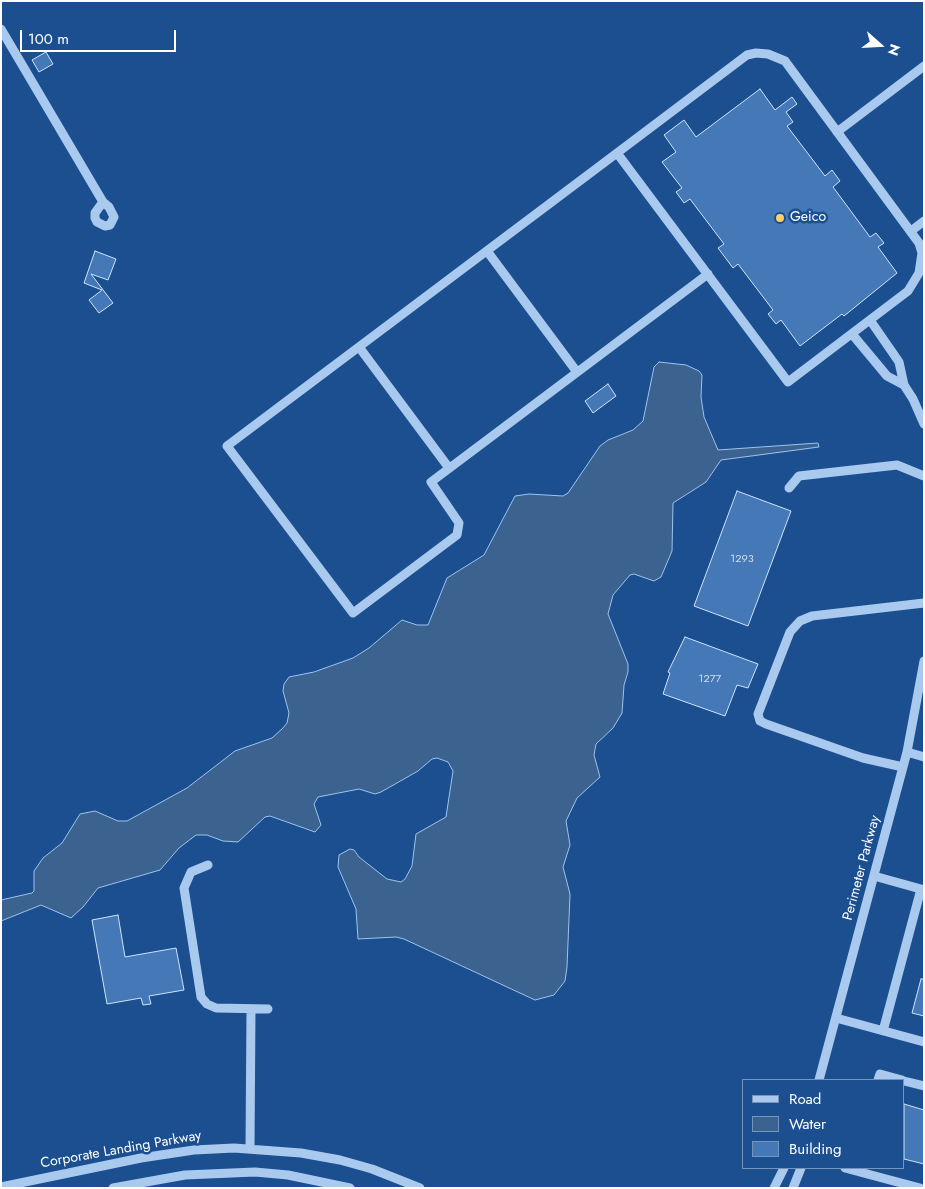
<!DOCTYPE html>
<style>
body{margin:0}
#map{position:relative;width:925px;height:1189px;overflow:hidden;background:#1b4f8f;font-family:Jost,sans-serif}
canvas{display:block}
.frame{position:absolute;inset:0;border:2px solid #fff;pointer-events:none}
.legend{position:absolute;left:742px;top:1079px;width:162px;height:90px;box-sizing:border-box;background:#1b4f8f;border:1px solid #7695bc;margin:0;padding:6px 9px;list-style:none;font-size:15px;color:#fff}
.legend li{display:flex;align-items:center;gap:10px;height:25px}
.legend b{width:25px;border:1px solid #7695bc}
.north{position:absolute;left:855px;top:20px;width:50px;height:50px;-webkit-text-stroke:4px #1b4f8f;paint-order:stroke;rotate:109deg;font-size:14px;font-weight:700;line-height:20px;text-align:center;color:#fff}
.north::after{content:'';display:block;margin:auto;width:18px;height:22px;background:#fff;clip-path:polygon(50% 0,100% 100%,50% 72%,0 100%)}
.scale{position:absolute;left:20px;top:30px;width:156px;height:22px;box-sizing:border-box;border:2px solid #fff;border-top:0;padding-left:6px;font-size:15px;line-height:18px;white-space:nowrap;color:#fff;-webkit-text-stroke:4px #1b4f8f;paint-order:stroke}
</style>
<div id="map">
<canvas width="925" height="1189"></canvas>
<div class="frame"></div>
<ul class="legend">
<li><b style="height:6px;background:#a9c9ee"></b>Road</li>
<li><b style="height:14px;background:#3c6290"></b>Water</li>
<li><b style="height:14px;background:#4478b7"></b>Building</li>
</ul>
<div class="north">N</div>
<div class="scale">100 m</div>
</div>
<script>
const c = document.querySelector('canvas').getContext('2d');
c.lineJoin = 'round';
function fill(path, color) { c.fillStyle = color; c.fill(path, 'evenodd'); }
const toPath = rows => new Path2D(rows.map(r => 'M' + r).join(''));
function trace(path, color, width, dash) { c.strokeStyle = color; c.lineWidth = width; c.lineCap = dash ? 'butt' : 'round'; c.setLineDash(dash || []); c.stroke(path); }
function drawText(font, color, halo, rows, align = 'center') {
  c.font = font + ' Jost,sans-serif'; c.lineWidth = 5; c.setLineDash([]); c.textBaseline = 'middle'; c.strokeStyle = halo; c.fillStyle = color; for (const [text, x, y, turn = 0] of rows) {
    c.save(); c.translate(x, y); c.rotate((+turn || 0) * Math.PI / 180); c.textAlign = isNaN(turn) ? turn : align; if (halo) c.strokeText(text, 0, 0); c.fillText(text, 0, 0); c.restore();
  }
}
const water = toPath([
 [659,362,686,365,699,371,702,375,701,397,704,417,718,450,818,443,819,447,721,460,706,482,673,503,672,551,661,577,654,581,634,574,630,575,613,595,608,614,628,664,628,672,624,685,622,713,613,728,596,744,594,755,600,777,577,798,566,821,570,845,563,867,570,894,567,967,565,981,554,995,535,1000,404,939,396,937,358,939,356,909,338,867,339,855,350,849,354,850,359,857,387,879,401,882,405,879,412,866,416,834,446,817,453,771,448,762,437,758,432,759,418,771,381,792,375,794,359,789,318,797,314,804,321,825,315,832,270,816,265,817,238,842,223,841,207,835,196,835,179,848,160,870,98,888,83,907,71,918,41,905,1,921,1,900,32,893,34,891,34,871,43,858,62,843,80,814,95,811,118,821,127,821,187,788,235,751,272,738,283,728,287,723,289,713,283,691,284,684,289,677,314,672,353,658,369,648,402,620,417,625,428,625,447,578,484,555,515,496,529,494,563,496,568,493,600,446,608,440,633,430,643,421,654,367,659,362]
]);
const building = toPath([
 [46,52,53,64,39,72,32,60,46,52],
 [760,89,775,110,792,97,797,104,786,112,793,122,787,126,825,176,832,170,840,181,833,187,870,237,876,233,884,243,878,247,897,273,844,316,842,314,800,346,781,320,776,324,768,314,773,310,738,264,733,268,718,248,724,244,690,199,684,203,676,192,682,188,662,162,676,152,664,135,684,120,696,137,760,89],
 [95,251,116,259,108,280,91,274,113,303,99,313,89,300,102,290,84,283,95,251],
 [608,384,616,396,593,413,585,401,608,384],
 [737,491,791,511,748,626,694,606,737,491],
 [685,637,758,664,748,688,737,685,725,716,663,694,670,673,668,672,685,637],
 [118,915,125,957,176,948,184,990,149,996,151,1004,143,1005,141,998,107,1004,92,920,118,915],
 [921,979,924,979,924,1016,912,1013,921,979],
 [904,1104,924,1110,924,1164,904,1159,904,1104]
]);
const minor = toPath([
 [1,29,103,202],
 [756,53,768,54,785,61,919,243,922,253,919,273,908,291,788,382,617,153,747,55,756,53],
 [837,132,924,66],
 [617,153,227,446,353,613,457,535,459,523,431,482,708,274],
 [103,202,109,207,114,217,110,225,105,226,97,222,95,218,95,213,103,202],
 [911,231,924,221],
 [487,251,577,372],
 [852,334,887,376,904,385,899,362,870,320],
 [359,347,449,468],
 [904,385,913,399,924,424],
 [789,488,799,476,897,465,924,476],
 [907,752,924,757],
 [903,767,863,758,766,724,760,721,758,714,790,632,800,621,812,616,924,603],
 [208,865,191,872,184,888,201,997,207,1004,216,1008,268,1009],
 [874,876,924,890],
 [836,1018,924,1042],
 [883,1031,921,889],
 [819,1080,907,752,924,661],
 [878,1080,880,1074,902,1080],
 [904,1081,924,1086],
 [250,1148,251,1009],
 [845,1168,920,1188],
 [1,1187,141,1158,194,1150,234,1148,301,1153,340,1160,372,1169,420,1188],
 [113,1188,185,1175,255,1172,288,1175,350,1188],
 [774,1188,784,1168],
 [793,1188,801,1168]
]);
const markers = [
 [780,218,5,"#ffd166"]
];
const numberNames = [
 ["1293",742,559],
 ["1277",710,679]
];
const poiNames = [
 ["Geico",790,218]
];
const streetNames = [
 ["Perimeter Parkway",862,868,-75],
 ["Corporate Landing Parkway",121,1150,-10]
];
fill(water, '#3c6290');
trace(water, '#9cc4f0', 1);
fill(building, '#4478b7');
trace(building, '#cfe3fa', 1);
trace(minor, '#a9c9ee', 9);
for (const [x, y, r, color] of markers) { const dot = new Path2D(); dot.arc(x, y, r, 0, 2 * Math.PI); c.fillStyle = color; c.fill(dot); trace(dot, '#1b4f8f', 2); }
drawText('11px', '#d0dded', null, numberNames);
drawText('14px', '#fff', '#1b4f8f', poiNames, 'left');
drawText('14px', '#fff', '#1b4f8f', streetNames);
</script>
